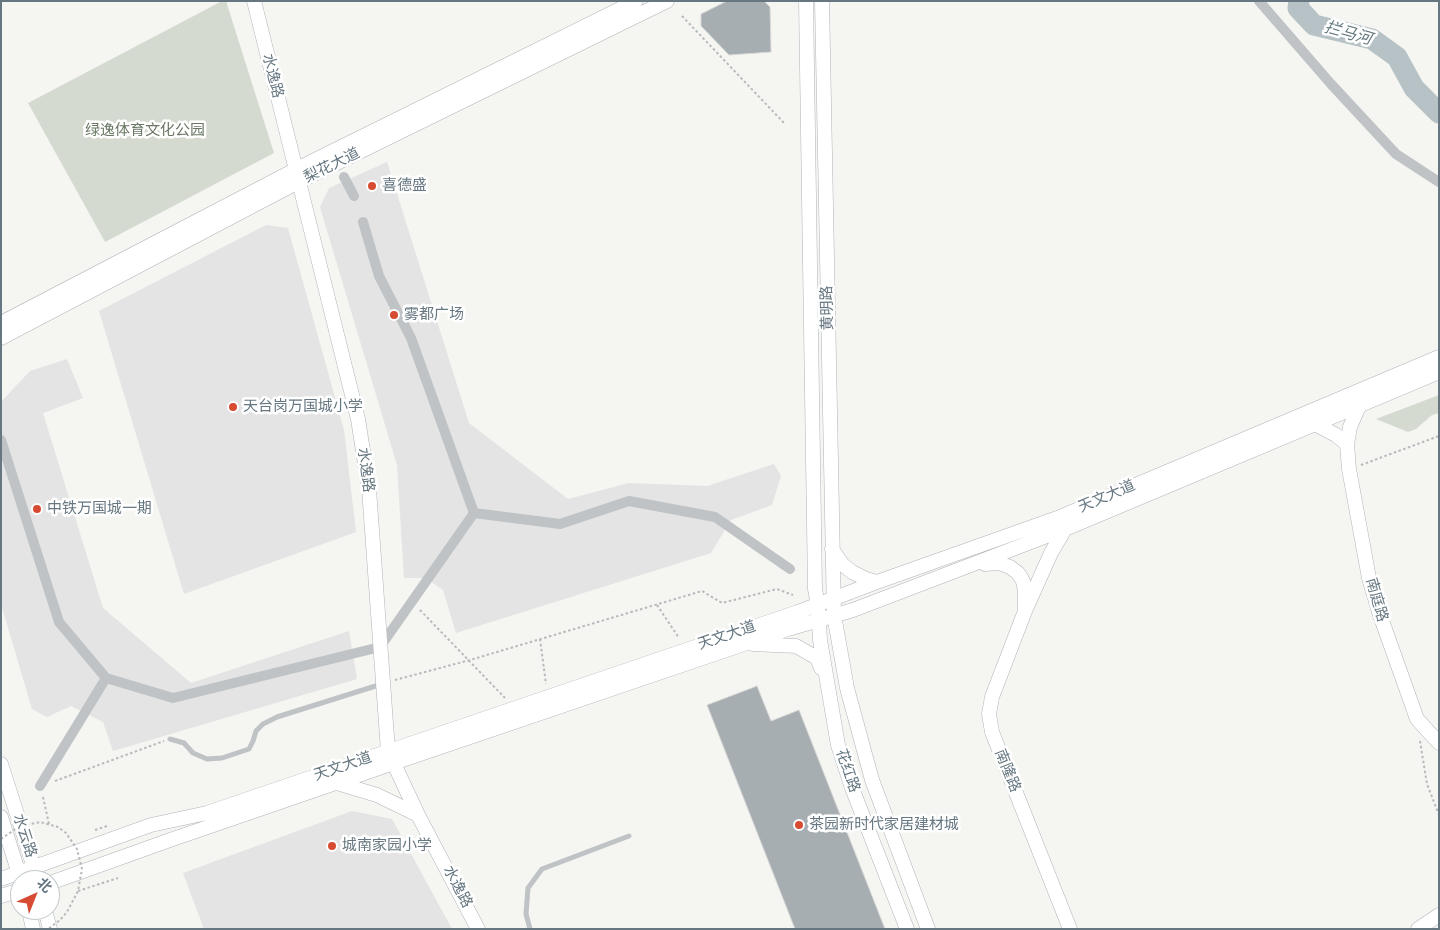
<!DOCTYPE html>
<meta charset="utf-8">
<style>
body{margin:0}
#map{position:relative;width:1440px;height:930px;overflow:hidden;background:#f5f5f2;font-family:Roboto,"Noto Sans SC",sans-serif}
canvas{display:block}
.frame{position:absolute;inset:0;border:2px solid #667781;pointer-events:none}
.north{position:absolute;left:10px;top:870px;width:50px;height:50px;box-sizing:border-box;background:#fff;border:1px solid #c2c9cd;border-radius:50%;rotate:44deg;font-size:14px;font-weight:700;line-height:20px;text-align:center;color:#667781}
.north::after{content:'';display:block;margin:auto;width:18px;height:22px;background:#d64b31;clip-path:polygon(50% 0,100% 100%,50% 72%,0 100%)}
</style>
<div id="map">
<canvas width="1440" height="930"></canvas>
<div class="frame"></div>
<div class="north">北</div>
</div>
<script>
const c = document.querySelector('canvas').getContext('2d');
c.lineJoin = 'round';
function fill(path, color) { c.fillStyle = color; c.fill(path, 'evenodd'); }
const toPath = rows => new Path2D(rows.map(r => 'M' + r).join(''));
function trace(path, color, width, dash) { c.strokeStyle = color; c.lineWidth = width; c.lineCap = dash ? 'butt' : 'round'; c.setLineDash(dash || []); c.stroke(path); }
function drawText(font, color, halo, rows, align = 'center') {
  c.font = font + ' Roboto,"Noto Sans SC",sans-serif'; c.lineWidth = 5; c.setLineDash([]); c.textBaseline = 'middle'; c.strokeStyle = halo; c.fillStyle = color; for (const [text, x, y, turn = 0] of rows) {
    c.save(); c.translate(x, y); c.rotate((+turn || 0) * Math.PI / 180); c.textAlign = isNaN(turn) ? turn : align; if (halo) c.strokeText(text, 0, 0); c.fillText(text, 0, 0); c.restore();
  }
}
const built = toPath([
 [387,162,469,423,568,499,629,483,707,486,774,464,781,476,772,505,731,520,711,553,456,633,443,590,426,578,404,578,397,465,320,207,329,188],
 [266,225,288,228,344,430,356,532,184,594,99,311],
 [67,359,83,398,43,413,103,608,191,683,349,631,357,679,113,751,103,722,71,706,47,717,32,709,1,604,1,402,30,371],
 [352,811,392,819,452,929,204,929,183,873]
]);
const green = toPath([
 [222,1,226,1,274,153,105,242,28,103],
 [1439,395,1439,413,1432,415,1416,429,1408,432,1376,419]
]);
const river = toPath([
 [1299,1,1298,8,1314,25,1372,39,1397,57,1414,88,1439,113]
]);
const building = toPath([
 [727,1,764,1,770,7,771,52,729,55,701,26,701,14,727,1],
 [757,686,771,721,799,710,885,929,795,929,707,705,757,686]
]);
const path = toPath([
 [682,16,785,124],
 [1361,465,1439,436],
 [657,605,679,638],
 [420,610,505,698],
 [540,639,546,684],
 [395,680,470,660,702,591,722,603,777,589,793,595],
 [1420,741,1427,784,1439,815],
 [55,781,164,741],
 [43,797,49,824],
 [95,830,107,826],
 [78,891,118,878]
]);
const lane = toPath([
 [170,739,184,743,193,753,207,759,222,758,249,749,253,741,256,731,263,724,277,717,382,684],
 [530,929,526,914,528,888,542,869,629,836]
]);
const street = toPath([
 [1259,1,1331,84,1396,154,1439,182],
 [344,177,354,196],
 [363,222,379,276,411,338,474,513,560,524,629,501,715,517,790,569],
 [1,440,59,622,106,678,173,698,380,647,474,513],
 [40,786,106,678]
]);
const secondary = toPath([
 [254,1,358,419,369,489,388,751,418,815,478,929],
 [806,1,815,589,818,605,820,640,838,745,852,788,907,929],
 [822,1,834,615,847,688,872,780,928,929],
 [1,323,295,170,636,1],
 [1,338,298,182,667,1],
 [1359,406,1350,427,1347,444,1349,469,1369,578,1380,615,1417,719,1439,743],
 [1315,424,1336,435,1347,444],
 [832,549,842,564,852,572,866,579,877,582],
 [985,564,999,563,1010,567,1018,573,1023,581,1025,591,1025,611,1051,553,1065,529],
 [1025,611,992,697,989,714,992,732,1070,929],
 [753,644,796,646,817,658,821,668],
 [1,764,38,880],
 [337,783,377,795,418,815],
 [1,817,21,880],
 [1,879,151,825,207,813,798,612,877,582,1060,517,1439,357],
 [50,883,170,840,394,763,788,629,853,610,1065,529,1439,372],
 [1,896,20,890],
 [29,910,33,929],
 [45,910,50,929],
 [1418,929,1439,915]
]);
const pathBridge = toPath([
 [1,839,20,826,40,822,58,827,66,833,77,849,82,869,78,891,67,912,60,920,48,929]
]);
const markers = [
 [372,186,5,"#d64b31"],
 [394,315,5,"#d64b31"],
 [233,407,5,"#d64b31"],
 [37,509,5,"#d64b31"],
 [799,825,5,"#d64b31"],
 [332,846,5,"#d64b31"]
];
const streetNames = [
 ["水逸路",272,76,76],
 ["梨花大道",332,166,-26],
 ["黄明路",828,308,-91],
 ["水逸路",365,470,82],
 ["天文大道",1107,497,-23],
 ["南庭路",1376,600,74],
 ["天文大道",727,636,-19],
 ["天文大道",343,767,-19],
 ["花红路",847,771,71],
 ["南隆路",1007,771,68],
 ["水云路",24,836,72],
 ["水逸路",457,887,62]
];
const parkNames = [
 ["绿逸体育文化公园",145,131]
];
const poiNames = [
 ["喜德盛",382,186],
 ["雾都广场",404,315],
 ["天台岗万国城小学",243,407],
 ["中铁万国城一期",47,509],
 ["茶园新时代家居建材城",809,825],
 ["城南家园小学",342,846]
];
const waterNames = [
 ["拦马河",1348,34,16]
];
fill(built, '#e3e4e3');
fill(green, '#d5dad1');
trace(river, '#b6c2c5', 21);
fill(building, '#a6aeb2');
trace(building, '#d7d6d5', 1);
trace(secondary, '#afb5b9', 15);
trace(path, '#b7babc', 2, [2.5, 2.5]);
trace(lane, '#bfc3c6', 5);
trace(street, '#bfc3c6', 10);
trace(secondary, '#fff', 14);
trace(pathBridge, '#b7babc', 2, [2.5, 2.5]);
for (const [x, y, r, color] of markers) { const dot = new Path2D(); dot.arc(x, y, r, 0, 2 * Math.PI); c.fillStyle = color; c.fill(dot); trace(dot, '#fff', 2); }
drawText('15px', '#667781', '#fff', streetNames);
drawText('15px', '#6a7865', '#fff', parkNames);
drawText('15px', '#667781', '#fff', poiNames, 'left');
drawText('italic 16px', '#62787e', '#fff', waterNames);
</script>
